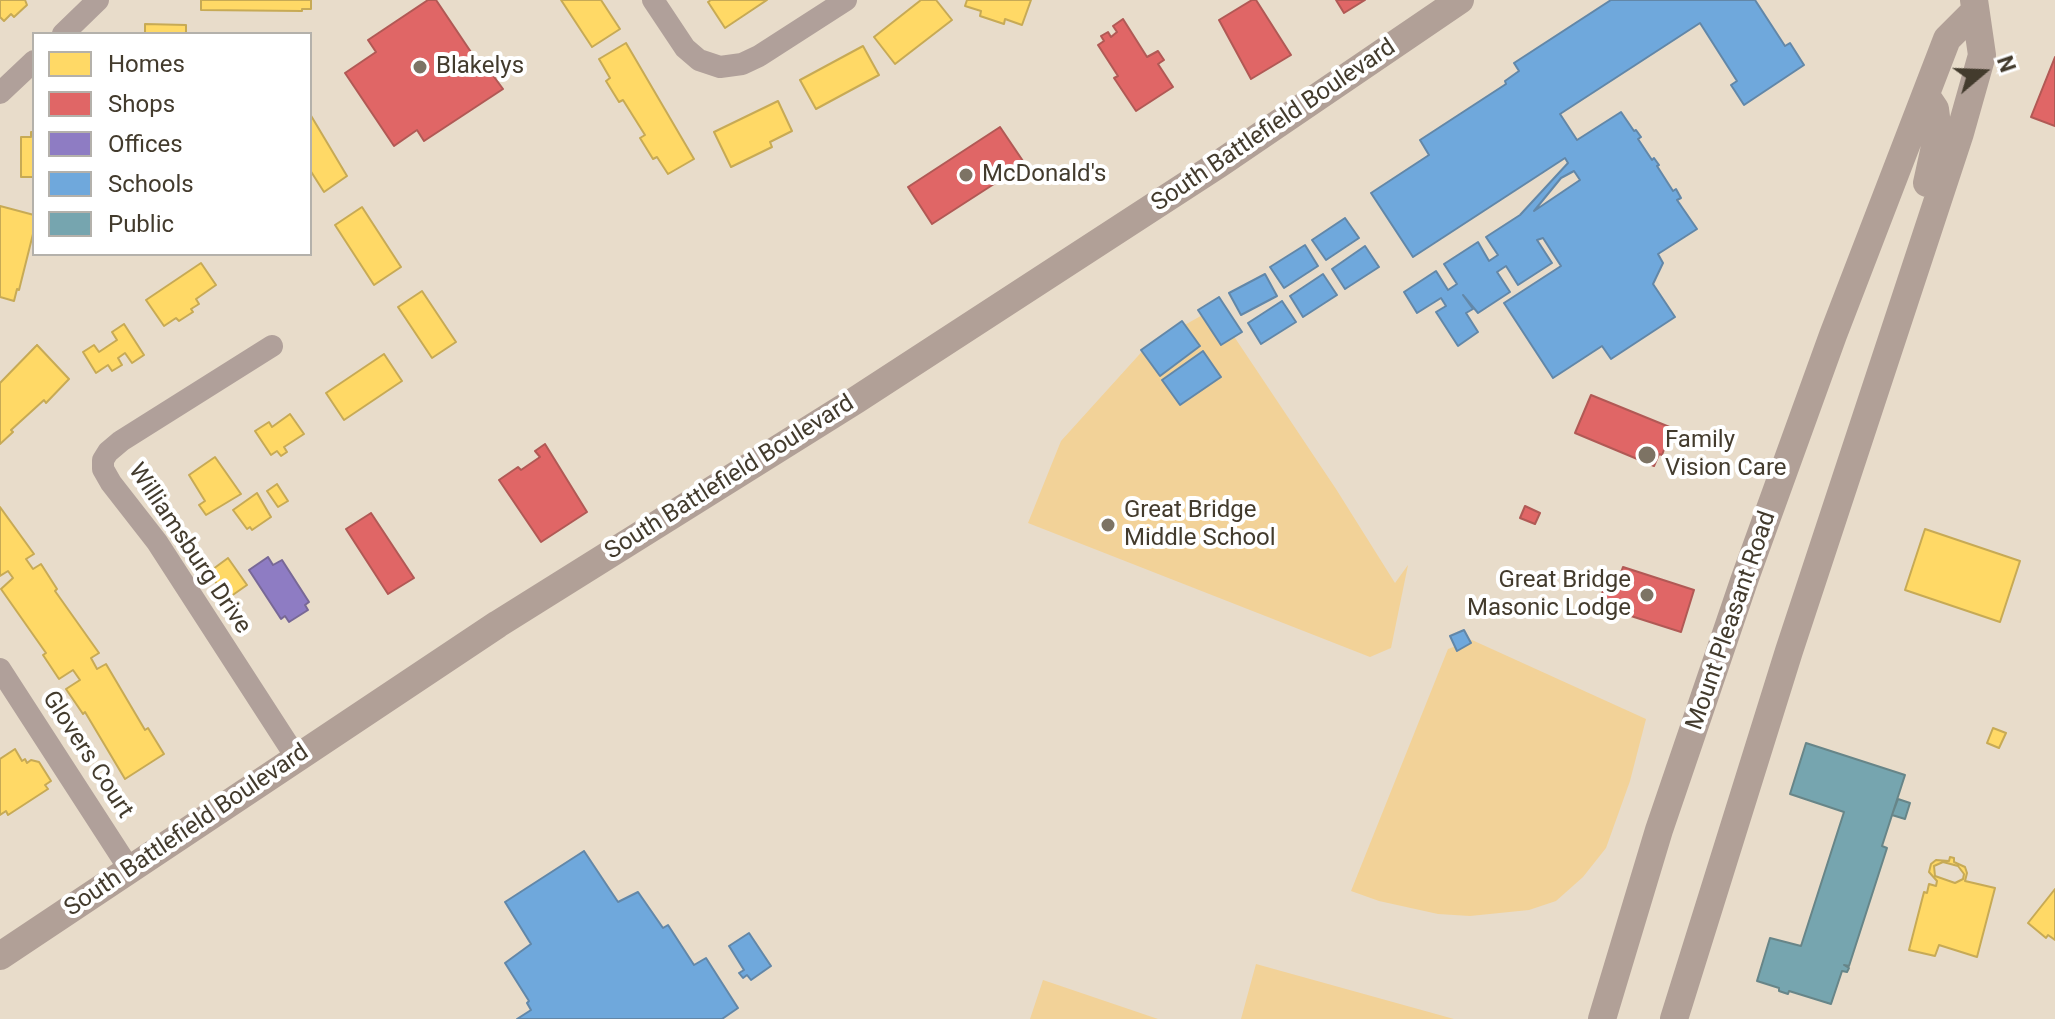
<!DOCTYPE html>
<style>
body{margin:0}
#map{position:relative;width:2055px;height:1019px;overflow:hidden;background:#e8dcca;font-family:Roboto,sans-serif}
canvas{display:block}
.legend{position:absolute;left:32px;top:32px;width:280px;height:224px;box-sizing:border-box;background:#fff;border:2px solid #b4b1ab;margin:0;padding:10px 14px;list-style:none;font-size:24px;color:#433b2d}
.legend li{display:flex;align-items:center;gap:16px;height:40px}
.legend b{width:40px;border:2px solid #b4b1ab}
.north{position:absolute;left:1943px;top:32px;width:80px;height:80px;-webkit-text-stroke:6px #fff;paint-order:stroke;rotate:71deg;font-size:22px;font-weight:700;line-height:32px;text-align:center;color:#433b2d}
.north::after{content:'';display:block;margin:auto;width:28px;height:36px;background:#433b2d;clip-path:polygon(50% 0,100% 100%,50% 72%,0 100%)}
</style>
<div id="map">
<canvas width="2055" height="1019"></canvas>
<ul class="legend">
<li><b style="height:22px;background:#ffd966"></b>Homes</li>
<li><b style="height:22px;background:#e06666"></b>Shops</li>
<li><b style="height:22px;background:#8e7cc3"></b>Offices</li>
<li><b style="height:22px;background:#6fa8dc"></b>Schools</li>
<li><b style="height:22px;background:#76a5af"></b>Public</li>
</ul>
<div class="north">N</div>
</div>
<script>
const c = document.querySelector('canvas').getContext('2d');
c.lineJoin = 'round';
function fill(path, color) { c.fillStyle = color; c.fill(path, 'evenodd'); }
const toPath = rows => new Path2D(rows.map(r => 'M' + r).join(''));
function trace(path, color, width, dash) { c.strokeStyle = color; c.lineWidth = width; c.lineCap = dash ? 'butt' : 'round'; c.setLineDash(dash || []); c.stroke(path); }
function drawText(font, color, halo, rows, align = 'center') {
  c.font = font + ' Roboto,sans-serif'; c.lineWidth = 8; c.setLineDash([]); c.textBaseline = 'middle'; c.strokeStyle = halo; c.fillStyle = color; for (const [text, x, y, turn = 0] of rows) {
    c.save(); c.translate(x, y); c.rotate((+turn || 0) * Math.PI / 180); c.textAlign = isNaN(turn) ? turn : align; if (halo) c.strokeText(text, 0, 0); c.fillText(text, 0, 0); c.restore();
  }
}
const green = toPath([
 [1215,308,1336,489,1395,583,1408,565,1391,648,1370,657,1028,523,1061,441,1147,346],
 [1472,640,1646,719,1630,781,1606,848,1583,877,1556,901,1529,910,1470,916,1438,914,1379,901,1351,891,1448,649],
 [1256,964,1454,1019,1241,1019],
 [1043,980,1158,1019,1030,1019]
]);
const homes = toPath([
 [0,0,25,0,27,5,14,17,11,14,4,21,0,17,0,0],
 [201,0,311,0,311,9,302,9,302,11,201,10,201,0],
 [561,0,601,0,620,29,592,47,561,0],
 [711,0,767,0,725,28,708,2,711,0],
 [921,0,936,0,952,20,895,64,874,37,921,0],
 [967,0,1031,0,1022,25,1005,19,1004,24,980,16,981,11,965,6,967,0],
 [145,24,186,25,186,34,145,34,145,24],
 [626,43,694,159,668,174,657,157,653,159,640,138,645,135,623,100,619,102,606,81,610,78,599,59,626,43],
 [863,46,879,75,816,109,800,80,863,46],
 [778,101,792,131,770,142,772,147,731,167,714,132,778,101],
 [310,114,347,176,324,192,310,170,310,114],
 [31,132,34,132,34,177,21,177,21,137,31,137,31,132],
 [0,206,34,215,34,230,19,290,17,289,14,301,0,297,0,206],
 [362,207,401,267,374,285,335,225,362,207],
 [201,263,216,285,196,299,199,304,191,309,193,312,179,321,176,318,164,326,146,300,201,263],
 [422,291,456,342,432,358,398,307,422,291],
 [124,324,144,355,132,363,125,353,118,358,122,365,112,371,108,365,96,373,83,352,94,345,99,352,117,340,112,332,124,324],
 [37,345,69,379,46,403,44,400,11,430,13,432,0,444,0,383,37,345],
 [384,354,402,381,344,420,326,393,384,354],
 [290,414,304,434,284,447,287,452,281,456,277,451,271,455,255,431,269,422,272,427,290,414],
 [215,457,241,494,206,515,199,505,205,501,189,475,215,457],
 [277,484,288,501,278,507,267,491,277,484],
 [257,493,271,517,252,530,250,527,247,529,233,510,257,493],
 [0,507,34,554,26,559,33,569,41,564,57,589,55,591,99,653,91,658,97,669,106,664,145,730,148,728,164,754,125,779,85,712,83,714,66,689,80,680,73,670,59,679,43,655,46,653,1,589,13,578,8,571,0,576,0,507],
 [1925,529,2020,561,2000,622,1905,590,1925,529],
 [228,558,247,585,227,599,209,572,228,558],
 [1993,728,2006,733,1999,748,1987,743,1993,728],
 [15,749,22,761,25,759,27,763,31,760,39,762,51,781,45,785,48,789,8,815,6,811,0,815,0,759,15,749],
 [1950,857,1954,858,1954,862,1965,867,1967,873,1965,881,1995,888,1977,957,1939,945,1935,956,1909,950,1924,892,1927,893,1929,884,1936,886,1937,881,1929,872,1931,864,1936,860,1949,861,1950,857],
 [1943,862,1958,866,1964,874,1963,879,1955,883,1935,876,1934,866,1943,862],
 [2055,889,2055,940,2048,935,2046,938,2028,923,2055,889]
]);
const shops = toPath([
 [428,0,436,0,477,61,481,59,503,89,424,141,417,130,394,146,345,73,376,52,368,40,428,0],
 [1252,0,1256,0,1291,55,1251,79,1219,20,1252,0],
 [1336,0,1365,0,1344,13,1336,0],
 [1123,19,1147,57,1158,51,1164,60,1158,64,1173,87,1136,111,1114,78,1118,76,1098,45,1104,41,1101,36,1108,32,1111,37,1117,32,1113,26,1123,19],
 [2055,57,2055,126,2031,117,2055,57],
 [1000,127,1025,164,932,224,908,187,1000,127],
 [1591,395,1672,428,1662,455,1659,454,1654,466,1575,433,1591,395],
 [545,444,587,512,541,542,499,480,518,467,521,470,540,457,535,451,545,444],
 [1525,506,1540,513,1535,524,1520,518,1525,506],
 [371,513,414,578,388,594,346,529,371,513],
 [1623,567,1694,590,1681,632,1609,609,1611,603,1600,600,1609,572,1620,575,1623,567]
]);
const offices = toPath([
 [268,557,273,565,282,560,309,602,305,605,308,610,289,622,285,616,281,619,249,570,268,557]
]);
const schools = toPath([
 [1611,0,1755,0,1785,46,1790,43,1804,65,1744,105,1731,85,1737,81,1700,23,1560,114,1577,140,1621,112,1634,131,1636,130,1641,137,1638,139,1652,160,1654,158,1659,165,1657,166,1673,191,1676,189,1681,198,1677,200,1697,229,1658,254,1663,263,1653,284,1675,317,1611,359,1602,346,1553,378,1504,303,1561,266,1543,238,1537,240,1552,263,1518,285,1506,266,1497,272,1510,292,1478,313,1463,295,1473,309,1466,313,1478,332,1458,346,1436,312,1446,306,1441,298,1417,313,1404,292,1436,271,1448,290,1457,284,1444,264,1478,242,1489,261,1498,255,1486,237,1520,215,1568,163,1565,158,1413,257,1371,193,1429,155,1420,140,1506,84,1505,81,1519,71,1514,63,1611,0],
 [1574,171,1580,180,1534,211,1561,178,1574,171],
 [1345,218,1359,238,1326,260,1312,240,1345,218],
 [1305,245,1318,266,1284,288,1270,267,1305,245],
 [1365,246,1379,267,1345,289,1332,269,1365,246],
 [1265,274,1277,296,1241,315,1229,293,1265,274],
 [1323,274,1337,295,1303,317,1290,296,1323,274],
 [1219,297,1242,332,1221,345,1198,310,1219,297],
 [1282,301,1296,322,1261,344,1248,323,1282,301],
 [1182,321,1200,346,1160,376,1141,350,1182,321],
 [1203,351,1221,377,1180,405,1162,380,1203,351],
 [1464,630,1471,643,1457,651,1450,636,1464,630],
 [584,851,618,902,638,892,663,928,668,925,694,965,706,958,738,1008,722,1019,517,1019,531,1010,527,1003,529,1001,505,963,531,944,505,902,584,851],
 [749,933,771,966,751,980,747,975,743,978,739,973,744,970,729,946,749,933]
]);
const public = toPath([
 [1806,743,1905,775,1882,846,1887,848,1849,966,1844,965,1849,968,1847,972,1842,971,1831,1004,1789,991,1788,994,1779,991,1779,988,1757,981,1770,938,1801,946,1844,812,1790,794,1806,743],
 [1898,799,1910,803,1905,819,1892,815,1898,799]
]);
const minor = toPath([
 [653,0,685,48,699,60,720,67,742,64,759,56,846,0],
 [63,34,98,0],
 [0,93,34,61],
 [272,346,121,441,108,452,103,460,103,469,111,483,157,542,296,757],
 [0,669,130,870]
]);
const major = toPath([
 [1927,183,1938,133,1935,109,1927,97],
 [0,956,498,624,856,400,1219,164,1460,0],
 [1602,1019,1659,830,1745,578,1833,335,1947,39,1974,12],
 [1674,1019,1789,651,1960,133,1982,55,1974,0]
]);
const markers = [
 [420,67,8,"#7d7364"],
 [966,175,8,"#7d7364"],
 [1647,455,10,"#7d7364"],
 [1108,525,8,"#7d7364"],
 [1647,595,8,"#7d7364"]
];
const poiNames = [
 ["Blakelys",436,67],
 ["McDonald's",982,175],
 ["Family",1665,441],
 ["Vision Care",1665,469],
 ["Great Bridge",1124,511],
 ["Middle School",1124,539],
 ["Great Bridge",1631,581,"right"],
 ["Masonic Lodge",1631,609,"right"]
];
const streetNames = [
 ["South Battlefield Boulevard",1274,126,-34],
 ["South Battlefield Boulevard",730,478,-32],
 ["Williamsburg Drive",189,549,56],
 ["Mount Pleasant Road",1732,621,-71],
 ["Glovers Court",87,755,57],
 ["South Battlefield Boulevard",187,831,-34]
];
fill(green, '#f2d298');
fill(homes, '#ffd966');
trace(homes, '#c7aa55', 2);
fill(shops, '#e06666');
trace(shops, '#b15955', 2);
fill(offices, '#8e7cc3');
trace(offices, '#786896', 2);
fill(schools, '#6fa8dc');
trace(schools, '#6287a8', 2);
fill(public, '#76a5af');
trace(public, '#678588', 2);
trace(minor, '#b0a09a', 22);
trace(major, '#b1a097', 28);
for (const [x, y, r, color] of markers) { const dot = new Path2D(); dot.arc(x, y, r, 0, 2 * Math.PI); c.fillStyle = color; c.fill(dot); trace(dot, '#fff', 3); }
drawText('24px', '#433b2d', '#fff', poiNames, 'left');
drawText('24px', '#433b2d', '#fff', streetNames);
</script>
